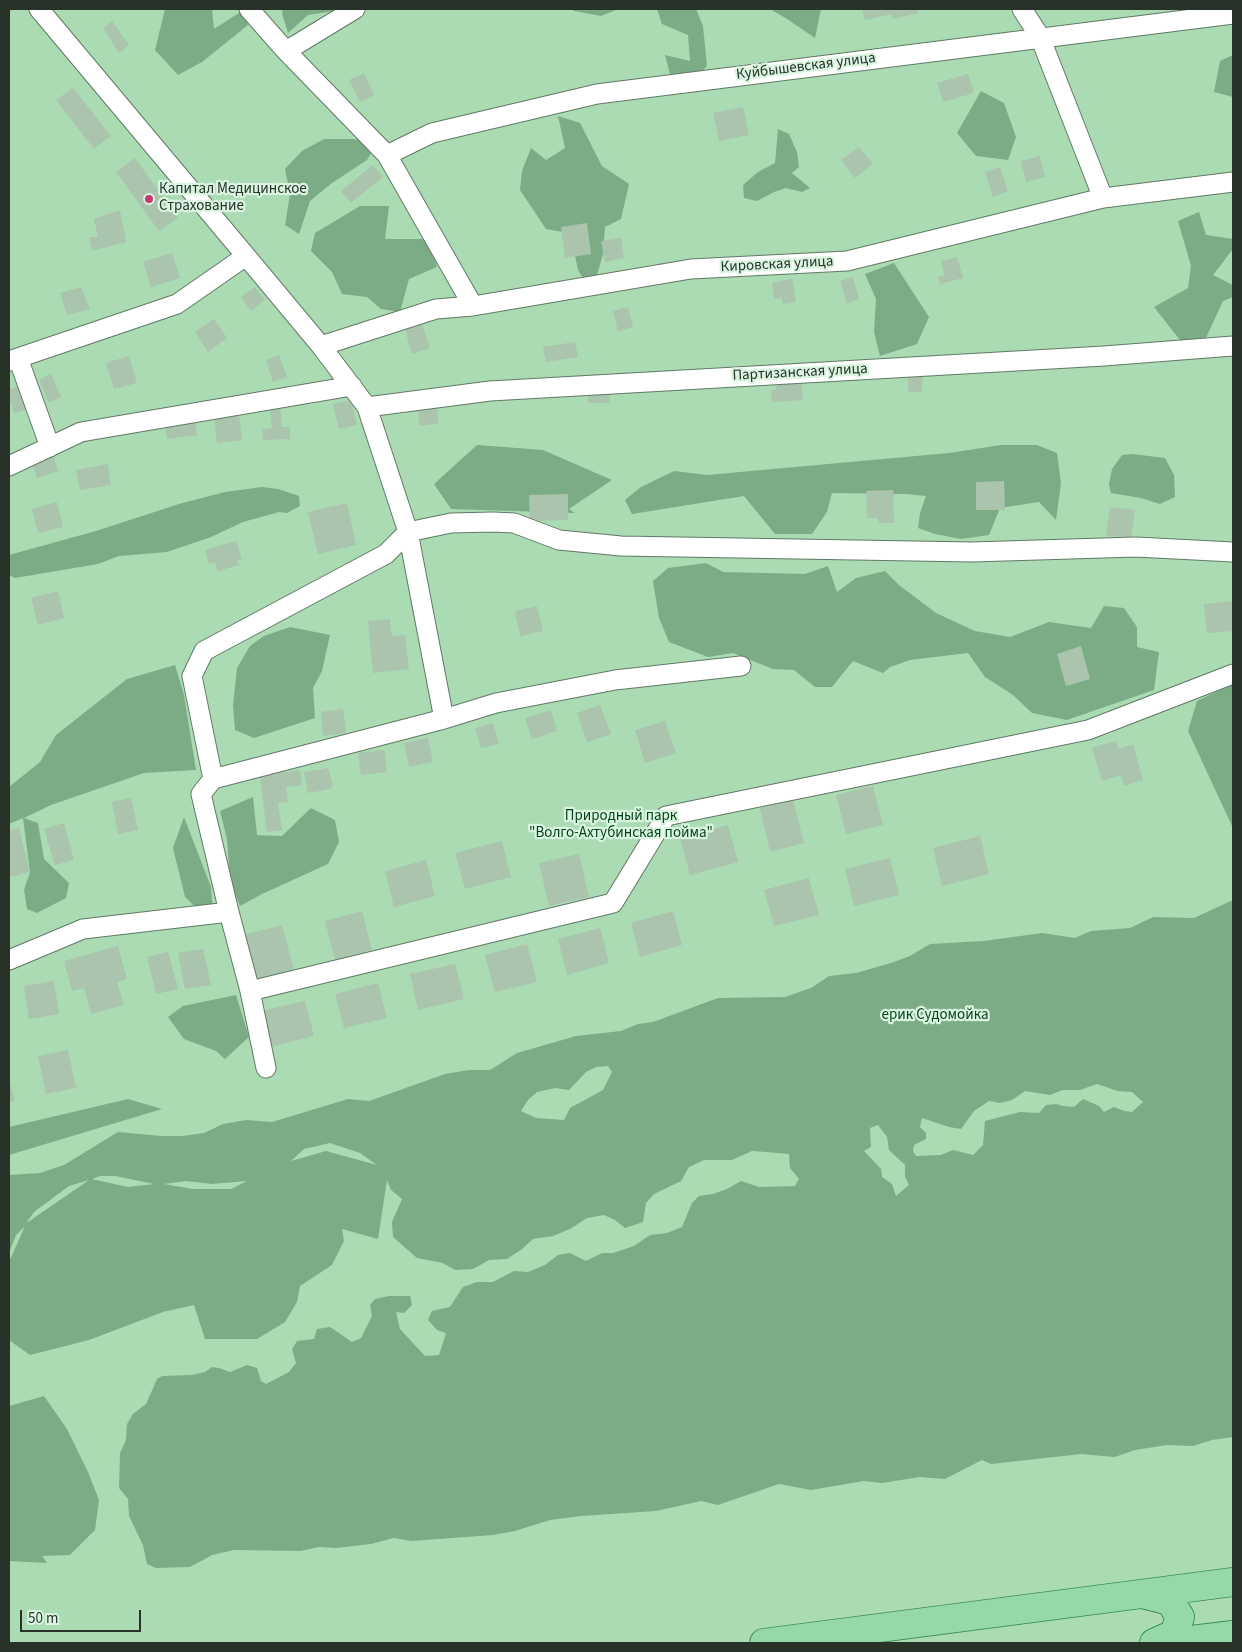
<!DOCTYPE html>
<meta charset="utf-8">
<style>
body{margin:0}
#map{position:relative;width:1242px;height:1652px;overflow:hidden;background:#cde8d2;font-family:"Source Sans 3",sans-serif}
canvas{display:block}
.frame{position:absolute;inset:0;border:10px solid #283229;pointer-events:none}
.scale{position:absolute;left:20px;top:1610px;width:121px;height:22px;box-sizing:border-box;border:2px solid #283229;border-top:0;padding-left:6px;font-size:15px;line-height:18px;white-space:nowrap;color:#283229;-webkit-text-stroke:4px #daf5df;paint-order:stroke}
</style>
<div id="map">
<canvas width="1242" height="1652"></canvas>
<div class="frame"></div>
<div class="scale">50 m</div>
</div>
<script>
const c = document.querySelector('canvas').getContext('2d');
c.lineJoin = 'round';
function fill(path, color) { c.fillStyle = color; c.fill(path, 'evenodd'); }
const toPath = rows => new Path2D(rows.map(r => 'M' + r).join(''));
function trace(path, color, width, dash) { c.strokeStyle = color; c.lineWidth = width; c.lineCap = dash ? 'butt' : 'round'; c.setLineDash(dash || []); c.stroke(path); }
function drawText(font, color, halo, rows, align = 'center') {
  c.font = font + ' "Source Sans 3",sans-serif'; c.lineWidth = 4.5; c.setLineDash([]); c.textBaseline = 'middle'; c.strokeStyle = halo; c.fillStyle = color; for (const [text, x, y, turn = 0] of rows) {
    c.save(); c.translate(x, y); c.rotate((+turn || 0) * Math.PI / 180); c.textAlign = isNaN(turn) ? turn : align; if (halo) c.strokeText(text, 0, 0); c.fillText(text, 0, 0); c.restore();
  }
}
const green = toPath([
 [9,9,1233,9,1233,1643,9,1643]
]);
const forest = toPath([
 [165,9,212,9,214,29,242,11,248,25,202,62,178,75,155,50],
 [283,9,338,9,334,11,308,15,288,33,282,13],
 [572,9,618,9,601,16,574,11],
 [657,9,696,9,703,26,707,66,700,73,670,74,665,55,690,61,688,35,662,24],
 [770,9,821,9,815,38,787,19],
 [1233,55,1233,97,1214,92,1220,61],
 [981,91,1004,103,1016,137,1008,160,976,156,957,133],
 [558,116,580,123,602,166,629,184,621,219,605,227,603,254,597,275,583,278,578,270,574,251,563,232,546,229,520,190,522,171,531,148,546,160,565,148],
 [778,129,789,134,797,152,799,167,792,173,810,188,802,192,786,188,774,192,757,201,744,198,743,185,758,172,775,163],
 [324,139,354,139,376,144,367,160,332,183,310,201,299,234,285,225,290,194,285,169,302,151],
 [360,206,389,206,385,239,429,239,437,267,409,279,400,312,381,309,367,297,342,294,332,272,311,251,315,233],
 [1199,212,1206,235,1233,239,1233,249,1213,275,1233,285,1233,297,1223,301,1205,340,1180,340,1154,307,1188,288,1191,266,1178,221],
 [894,263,929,317,917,344,880,356,874,332,876,299,865,274],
 [477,445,543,450,612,480,569,509,575,513,451,509,434,484],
 [1001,445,1037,445,1057,453,1061,483,1056,520,1039,502,1000,508,989,535,961,539,935,534,918,528,920,513,926,496,906,494,832,493,827,512,812,534,775,534,744,496,632,514,625,500,641,487,674,471,707,475,949,453],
 [1132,454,1165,458,1174,475,1175,497,1160,504,1141,498,1111,493,1109,485,1112,469,1122,455],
 [262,487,278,489,299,496,300,506,287,513,279,512,243,522,211,537,167,552,119,556,98,564,15,578,9,575,9,555,96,531,179,504,225,492],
 [706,563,723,572,805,574,828,566,837,592,856,578,885,571,899,585,936,613,975,631,1010,637,1049,622,1091,628,1104,606,1124,608,1137,627,1137,647,1159,652,1154,690,1067,720,1032,713,1013,695,985,677,968,653,910,660,890,667,883,673,853,661,832,687,815,687,794,670,773,669,733,653,708,657,669,642,659,618,653,581,668,568],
 [290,627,330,635,322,671,313,688,315,718,254,738,235,730,233,705,237,668,250,646,264,636],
 [175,665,184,695,196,770,144,773,51,805,24,818,38,823,44,859,69,883,66,898,37,913,27,909,24,890,30,872,23,818,9,824,9,787,40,762,56,735,127,679],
 [1233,684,1233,834,1232,826,1188,731,1197,701],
 [253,797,257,835,282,836,311,808,335,820,339,842,328,864,262,894,240,906,230,879,227,839,220,811],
 [184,817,211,887,213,913,204,915,185,897,173,848],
 [1233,900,1233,1437,1212,1440,1193,1446,1167,1445,1135,1450,1115,1457,1081,1454,991,1464,982,1460,945,1479,920,1477,882,1483,864,1481,811,1490,779,1484,718,1505,701,1501,656,1511,581,1516,550,1520,515,1531,493,1535,411,1541,394,1538,371,1544,336,1548,319,1547,300,1551,234,1550,212,1555,190,1567,156,1568,147,1564,143,1545,129,1516,128,1499,119,1488,120,1453,126,1440,127,1424,133,1414,146,1404,157,1379,162,1376,192,1375,205,1372,212,1367,219,1368,230,1372,247,1365,257,1368,261,1381,266,1384,289,1372,296,1363,292,1349,297,1341,314,1339,317,1329,330,1327,352,1342,361,1338,372,1316,370,1305,375,1299,389,1296,410,1296,412,1305,404,1313,396,1312,400,1329,425,1356,439,1355,446,1333,437,1330,428,1320,432,1311,450,1307,463,1287,477,1282,493,1282,514,1271,528,1272,545,1265,558,1255,570,1253,586,1261,602,1253,613,1253,634,1246,650,1235,667,1233,682,1227,692,1203,699,1196,713,1194,727,1189,741,1181,759,1187,795,1186,799,1179,790,1168,789,1154,766,1152,752,1151,732,1160,704,1160,689,1167,681,1181,654,1194,646,1203,643,1222,625,1228,615,1220,604,1215,587,1218,570,1229,553,1236,533,1239,522,1249,507,1259,489,1260,473,1269,455,1270,443,1263,417,1258,393,1237,392,1222,402,1199,391,1190,387,1180,378,1239,342,1229,344,1241,332,1265,300,1286,297,1302,285,1322,257,1339,205,1339,194,1305,163,1312,89,1340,30,1355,9,1340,9,1262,25,1226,16,1235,9,1253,9,1175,40,1173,64,1165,118,1132,161,1136,183,1136,204,1133,223,1124,246,1120,272,1122,348,1099,369,1101,445,1074,469,1070,490,1070,517,1053,576,1036,621,1031,638,1024,653,1022,718,998,785,997,811,988,829,976,856,973,891,963,910,956,930,944,984,941,1042,933,1075,938,1091,931,1130,928,1153,917,1194,918],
 [608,1066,612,1072,603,1090,570,1108,564,1120,536,1118,521,1111,528,1100,537,1092,555,1088,569,1090,586,1072,596,1067],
 [1097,1084,1118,1091,1132,1092,1143,1102,1132,1112,1124,1111,1114,1107,1104,1112,1099,1106,1083,1099,1074,1107,1063,1106,1056,1104,1046,1105,1039,1113,1020,1112,985,1121,983,1145,973,1155,953,1150,941,1155,916,1156,913,1151,914,1145,926,1139,926,1133,920,1127,922,1118,949,1127,961,1129,974,1111,989,1101,1000,1103,1012,1100,1025,1091,1050,1095,1063,1090,1080,1090],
 [878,1125,887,1137,889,1150,905,1165,905,1177,909,1185,896,1196,892,1184,882,1177,881,1169,864,1151,871,1147,870,1128],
 [330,1143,360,1153,377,1165,326,1151,291,1161,304,1149],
 [100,1176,115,1176,154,1184,128,1187,92,1179],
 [89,1180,28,1222,27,1222,34,1212,69,1186],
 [186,1181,212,1184,247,1181,231,1189,193,1189,164,1184],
 [236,995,249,1037,225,1059,216,1051,184,1039,168,1017,183,1006],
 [128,1099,162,1109,9,1155,9,1127],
 [44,1396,67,1429,88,1472,99,1500,95,1530,70,1555,42,1556,47,1563,9,1561,9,1406]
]);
const building = toPath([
 [862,9,917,9,918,13,893,19,892,14,865,20],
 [112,21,129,45,119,53,103,28],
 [364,73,374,95,360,102,349,80],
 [968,74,974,93,943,102,937,83],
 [73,88,111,136,94,149,56,100],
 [743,107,749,135,719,141,713,113],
 [859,147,873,164,855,178,841,160],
 [1040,156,1045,177,1026,182,1021,161],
 [135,158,178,218,159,231,116,172],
 [373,165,383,177,351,203,341,191],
 [1000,167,1008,191,993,197,985,172],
 [120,210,126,242,92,251,89,237,98,237,94,219],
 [587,223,591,254,565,258,561,227],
 [621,238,624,258,605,262,601,241],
 [172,253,180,278,151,287,143,262],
 [957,257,963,278,940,284,938,277,945,276,941,261],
 [853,277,859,299,847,303,840,281],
 [792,279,796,302,783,304,782,298,774,299,772,283],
 [81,287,90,309,67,315,60,293],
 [255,287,265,300,251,311,241,297],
 [628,307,633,327,618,331,613,311],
 [214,319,227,338,208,352,195,332],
 [421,321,430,348,412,354,404,326],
 [575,342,578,357,546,362,543,347],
 [279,355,287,377,273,382,266,360],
 [129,356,137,383,114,389,106,363],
 [908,373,923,374,922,392,908,392],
 [51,374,61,397,49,403,39,380],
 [801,378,803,400,772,402,771,390,776,390,776,380],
 [21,385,29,409,14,413,9,397,9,390],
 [588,387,610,387,610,403,588,403],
 [351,400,357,425,339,429,333,404],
 [436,402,439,423,420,426,417,405],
 [280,407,282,427,290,427,290,439,263,440,262,429,272,428,270,408],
 [239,415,242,440,217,443,214,418],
 [195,419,197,435,167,439,165,424],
 [53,455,58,471,37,478,32,463],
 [108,464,111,485,80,490,76,470],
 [1004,481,1005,510,976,510,976,482],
 [893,490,894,523,879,523,878,518,867,518,866,491],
 [568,494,568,520,530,521,529,495],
 [57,502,63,527,38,533,32,509],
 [347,503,356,545,318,554,308,512],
 [1110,507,1135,510,1131,539,1106,535],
 [236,541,242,559,237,560,239,565,218,571,215,562,209,564,205,550],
 [58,591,64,618,38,625,31,598],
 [1233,601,1233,631,1207,633,1204,604],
 [537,606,543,631,520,636,515,611],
 [390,619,392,636,405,635,409,669,373,673,368,621],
 [1081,646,1090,679,1066,686,1057,654],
 [600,705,611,734,587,742,577,713],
 [343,709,346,733,323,736,321,712],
 [551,710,557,731,532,739,525,718],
 [665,721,676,753,645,763,635,730],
 [493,723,499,744,481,748,475,728],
 [428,738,433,762,409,767,404,743],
 [1116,741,1118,749,1133,744,1143,780,1124,786,1121,775,1102,781,1092,748],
 [384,750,387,772,361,775,358,753],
 [328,768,333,785,331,789,308,793,304,772],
 [300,770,302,785,286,787,288,802,278,803,282,830,267,832,260,776],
 [873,786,883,825,846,834,836,795],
 [131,798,138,830,118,834,112,802],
 [793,800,804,843,770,852,760,808],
 [64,823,74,860,55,865,44,829],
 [728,825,738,862,690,875,680,838],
 [19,828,30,872,10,877,9,831],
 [980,836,989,874,942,886,933,848],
 [502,841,511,877,465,889,455,853],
 [579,854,589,897,549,906,539,863],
 [890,858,899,895,854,906,845,869],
 [426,860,435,896,394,907,385,871],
 [809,878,819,915,774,926,764,890],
 [362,911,372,950,335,960,325,921],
 [673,911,682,945,640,957,631,923],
 [282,925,294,970,254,980,243,935],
 [600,928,609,963,567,975,558,939],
 [527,944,537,982,495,992,485,955],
 [118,946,127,979,117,982,124,1005,91,1014,84,988,72,991,64,961],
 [203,949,211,985,185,989,178,953],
 [168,952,178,989,156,994,147,957],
 [455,964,464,999,418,1010,410,974],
 [54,981,59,1014,29,1019,24,986],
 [378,983,387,1018,344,1028,335,994],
 [305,1001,314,1036,270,1047,261,1011],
 [68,1050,76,1088,46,1094,38,1056],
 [9,1078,15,1101,9,1102]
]);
const minor = toPath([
 [249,9,286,51,387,155,473,306],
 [1022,9,1040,37,1103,198],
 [286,51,355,9],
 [387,155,432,133,597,94,1233,14],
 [246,256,321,346,367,407,408,532,386,554,204,651,192,676,213,779,444,719],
 [321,346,436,309,473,306,691,269,847,261,1103,198,1233,182],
 [18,358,50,447],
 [9,361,177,304,246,256,39,9],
 [367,407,490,391,1104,356,1233,346],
 [9,466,81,432,352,386],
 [741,666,615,680,496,703,444,719,408,532,451,523,493,522,514,523,559,540,621,546,972,552,1136,547,1233,552],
 [229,912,250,991],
 [9,960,83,929,229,912,201,794,213,779],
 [266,1068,250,991,613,903,666,816,1088,730,1233,674]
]);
const primary = toPath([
 [1142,1594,1170,1601,1180,1617,1174,1634,1154,1643],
 [764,1643,1233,1582],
 [1167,1643,1233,1635]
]);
const markers = [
 [149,199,5,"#c43971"]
];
const streetNames = [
 ["Куйбышевская улица",806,67,-7],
 ["Кировская улица",777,265,-3],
 ["Партизанская улица",800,373,-3]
];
const poiNames = [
 ["Капитал Медицинское",159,190],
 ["Страхование",159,207]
];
const parkNames = [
 ["Природный парк",621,817],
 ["\"Волго-Ахтубинская пойма\"",621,834],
 ["ерик Судомойка",935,1016]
];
fill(green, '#aadbb3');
fill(forest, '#7cac86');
fill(building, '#aac4ae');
trace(minor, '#617966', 21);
trace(primary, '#418e57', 30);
trace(minor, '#fff', 19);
trace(primary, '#95d9a9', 28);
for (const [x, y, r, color] of markers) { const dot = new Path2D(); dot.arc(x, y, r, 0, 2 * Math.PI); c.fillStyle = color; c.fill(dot); trace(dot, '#daf5df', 2); }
drawText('15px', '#283229', '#daf5df', streetNames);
drawText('15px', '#283229', '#daf5df', poiNames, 'left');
drawText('15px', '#043f1b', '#daf5df', parkNames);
</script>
